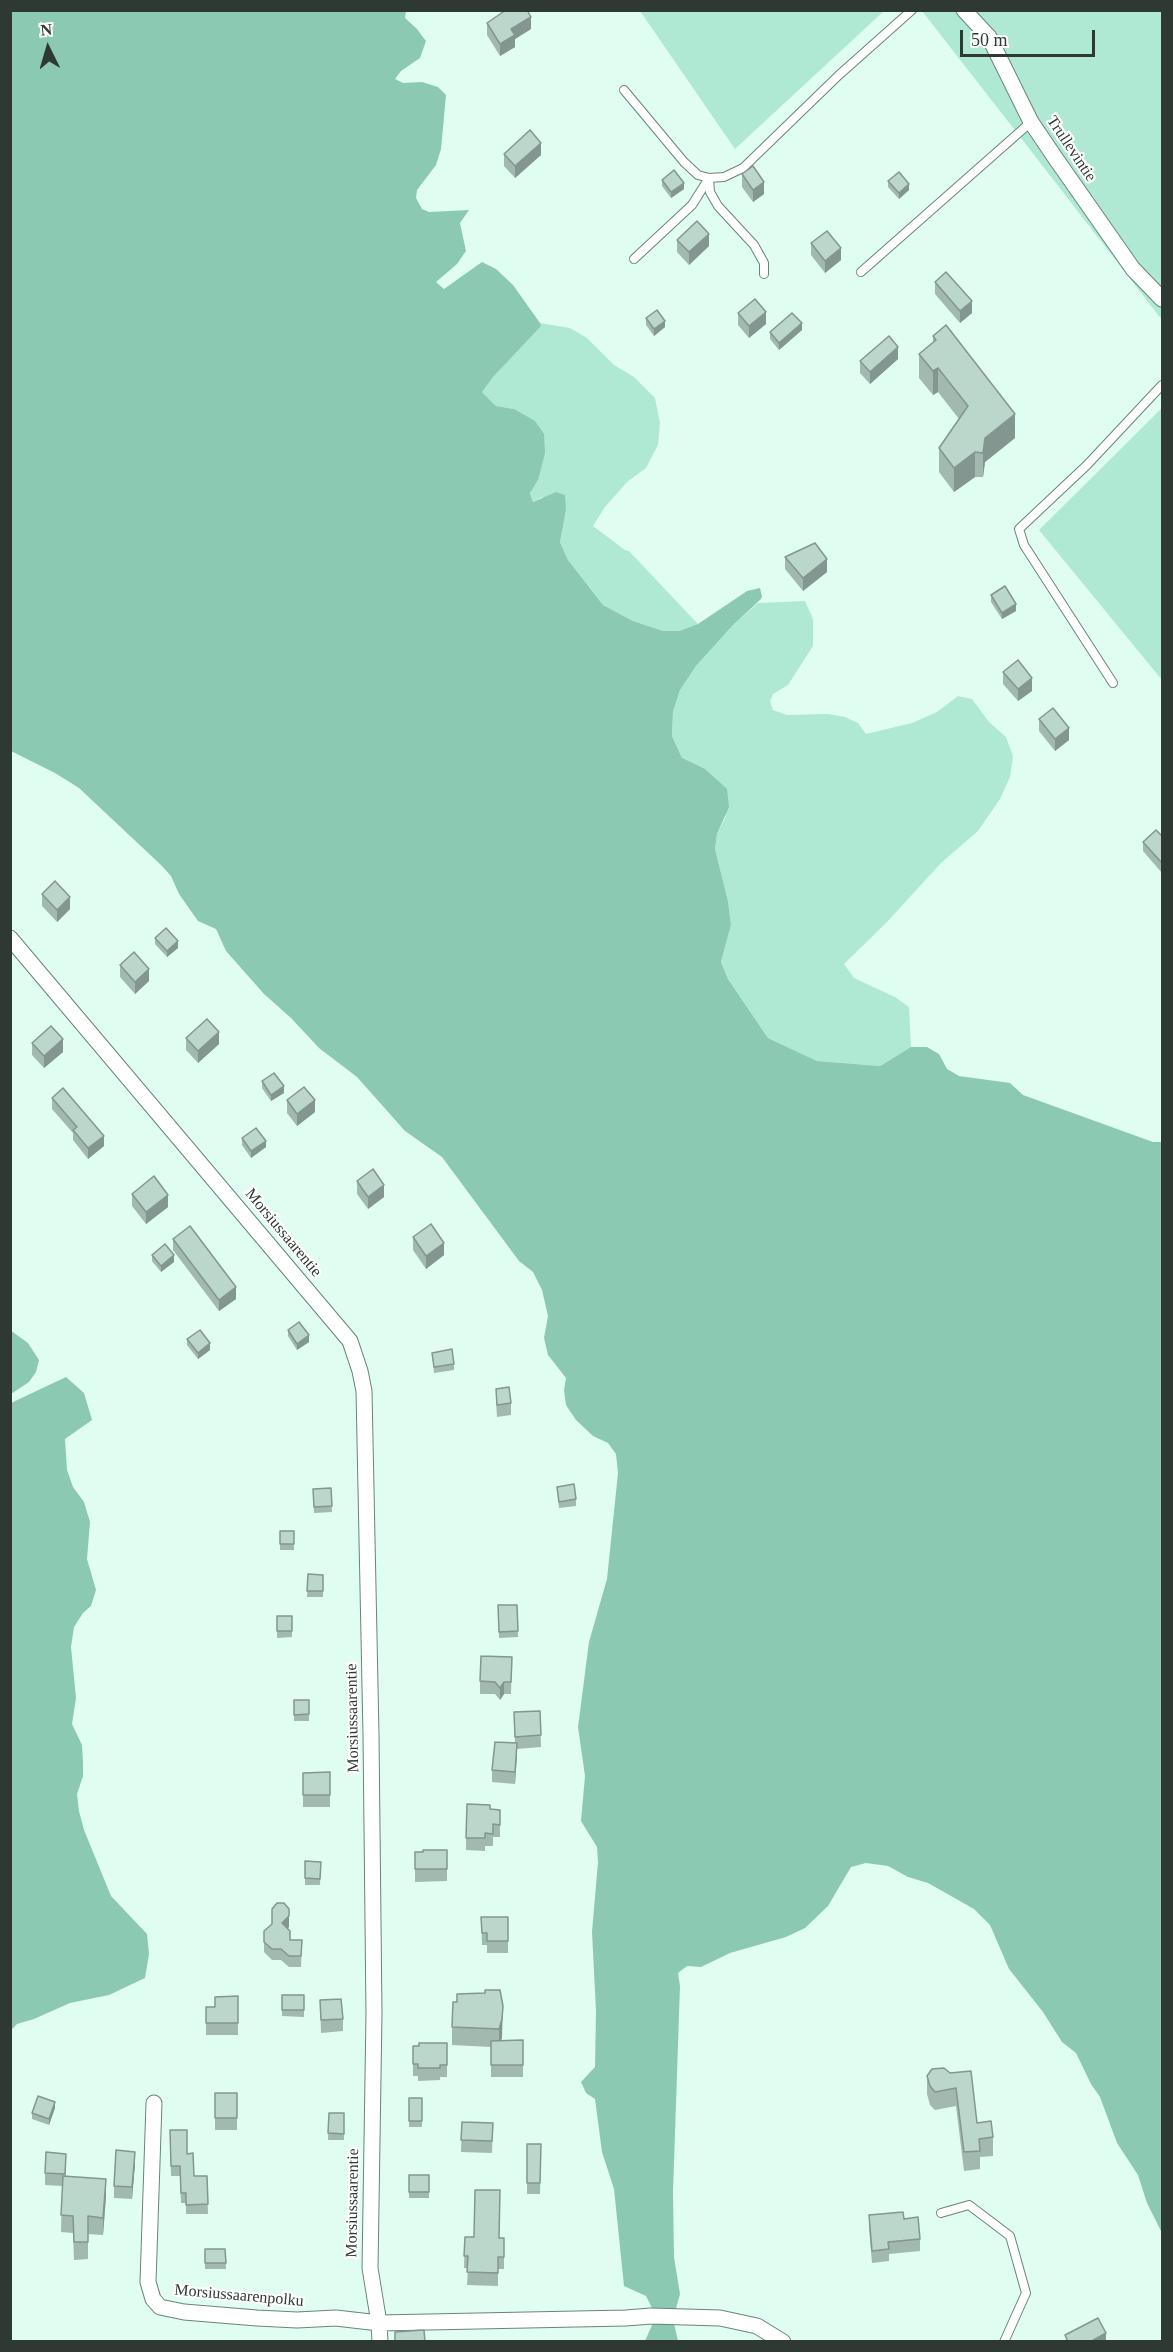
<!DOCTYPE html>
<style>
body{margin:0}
#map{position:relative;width:1173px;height:2352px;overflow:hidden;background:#e0fdf1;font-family:Georgia,serif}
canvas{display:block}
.frame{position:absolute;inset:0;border:12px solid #2e3934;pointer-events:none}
.north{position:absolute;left:18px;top:18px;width:60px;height:60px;-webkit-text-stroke:4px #fff;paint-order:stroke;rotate:355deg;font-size:16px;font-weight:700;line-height:24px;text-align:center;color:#2e3934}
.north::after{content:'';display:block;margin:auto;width:21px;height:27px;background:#2e3934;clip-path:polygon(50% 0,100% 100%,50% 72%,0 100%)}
.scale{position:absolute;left:960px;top:30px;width:135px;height:27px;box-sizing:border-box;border:3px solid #2e3934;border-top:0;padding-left:8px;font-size:18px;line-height:21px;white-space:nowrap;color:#2e3934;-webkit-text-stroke:4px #fff;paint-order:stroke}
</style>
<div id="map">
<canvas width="1173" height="2352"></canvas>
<div class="frame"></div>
<div class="north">N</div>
<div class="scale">50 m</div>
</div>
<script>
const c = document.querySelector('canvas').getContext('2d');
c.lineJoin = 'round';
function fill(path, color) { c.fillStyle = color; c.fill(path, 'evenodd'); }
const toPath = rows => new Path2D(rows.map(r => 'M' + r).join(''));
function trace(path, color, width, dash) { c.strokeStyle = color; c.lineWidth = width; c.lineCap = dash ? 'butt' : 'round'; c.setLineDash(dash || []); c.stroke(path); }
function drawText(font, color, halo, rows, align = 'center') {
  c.font = font + ' Georgia,serif'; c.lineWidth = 4.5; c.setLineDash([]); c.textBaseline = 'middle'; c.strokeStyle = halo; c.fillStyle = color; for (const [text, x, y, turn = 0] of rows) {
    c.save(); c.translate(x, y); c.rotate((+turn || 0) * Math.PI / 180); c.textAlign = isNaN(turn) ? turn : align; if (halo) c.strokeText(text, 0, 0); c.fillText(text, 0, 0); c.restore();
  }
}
const green = toPath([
 [640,11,884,11,735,149],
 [922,11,1162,11,1162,320,1028,147],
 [540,323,570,328,587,338,614,365,634,377,655,398,660,423,658,445,646,468,627,482,605,507,593,526,625,550,629,551,698,624,679,631,663,631,633,621,603,605,568,560,560,542,566,510,542,497,533,502,530,492,538,480,514,409,496,406,482,392,494,376,540,326],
 [1162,408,1162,680,1039,530],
 [805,601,813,619,813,646,788,685,773,694,770,701,773,710,787,715,828,714,845,717,858,723,866,734,912,723,937,712,958,696,972,699,989,722,1006,737,1013,756,1010,777,1000,799,978,831,941,863,887,922,844,964,854,978,895,997,909,1007,911,1047,880,1066,817,1061,768,1038,728,979,721,962,731,925,728,901,715,849,717,834,726,816,682,758,672,736,673,712,680,690,696,666,732,626,758,603]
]);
const water = toPath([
 [10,11,406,11,405,18,417,29,426,41,420,58,401,71,395,79,403,83,422,82,438,87,446,95,441,149,436,165,417,190,416,198,422,209,429,212,469,210,460,223,466,251,457,264,436,282,444,289,482,262,496,269,513,285,540,323,541,326,494,376,482,392,496,406,514,409,535,421,544,434,545,453,538,480,530,493,533,502,556,492,565,495,566,510,560,542,568,560,603,605,633,621,663,631,679,631,698,624,747,591,760,588,762,597,760,600,732,626,696,666,680,690,673,712,672,736,682,758,705,769,727,789,729,807,717,834,715,849,728,901,731,925,721,962,728,979,768,1038,817,1061,880,1066,911,1047,927,1047,939,1054,947,1069,959,1076,1010,1083,1023,1095,1153,1142,1162,1142,1162,2233,1147,2203,1138,2175,1117,2143,1100,2097,1091,2084,1076,2053,1062,2042,1043,2012,1009,1969,990,1925,974,1909,928,1883,908,1877,888,1866,866,1863,851,1867,828,1906,805,1928,786,1937,730,1953,701,1967,687,1966,678,1973,680,1986,673,2192,674,2257,680,2294,673,2319,678,2341,645,2341,656,2316,646,2296,624,2286,614,2189,602,2152,595,2099,586,2093,581,2082,595,2067,596,2011,592,1932,598,1862,597,1847,581,1821,585,1776,578,1727,589,1642,607,1579,618,1473,616,1454,608,1443,593,1436,576,1420,566,1405,564,1390,566,1378,548,1355,544,1338,548,1316,542,1290,533,1272,519,1261,442,1157,405,1131,357,1077,319,1048,291,1018,264,994,226,951,216,929,198,921,179,894,171,876,161,865,79,788,55,773,11,751],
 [10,1330,28,1343,39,1360,36,1372,29,1382,11,1394],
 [66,1377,84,1393,92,1420,65,1439,67,1470,73,1487,84,1502,90,1522,87,1559,96,1590,91,1606,83,1613,74,1627,71,1647,76,1698,72,1724,82,1745,83,1762,83,1776,77,1794,79,1811,84,1830,111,1896,147,1934,149,1954,145,1978,109,1995,70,2003,34,2019,17,2024,11,2030,11,1403]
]);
const lane = toPath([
 [624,90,684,162,698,175,709,178,724,177,743,168,839,75,912,10],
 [709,178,710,192,718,206,754,245,764,263,764,274],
 [634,259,692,205,709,178],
 [861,272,1031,122],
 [1113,683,1024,545,1019,529,1087,465,1162,385],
 [941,2213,969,2205,1010,2236,1026,2293,1004,2342]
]);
const street = toPath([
 [964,10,989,37,1031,122,1056,159,1133,269,1162,299],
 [10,938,350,1341,360,1371,364,1391,371,1735,374,2014,370,2268,379,2323,380,2342],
 [154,2103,148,2282,153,2299,160,2307,184,2312,257,2318,297,2320,336,2318,379,2323,626,2318,651,2316,720,2318,757,2326,783,2342]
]);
const wall = toPath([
 [487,23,531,29,515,39,515,47,500,56,487,35],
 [504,154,541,155,515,178,504,166],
 [742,174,764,194,753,202,742,187],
 [662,180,684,189,671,198,662,186],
 [888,181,909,190,899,199,888,187],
 [677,240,709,246,689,265,677,252],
 [811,243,841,260,825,273,811,255],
 [935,282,972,313,960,323,935,294],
 [738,313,766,324,749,338,738,325],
 [646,318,665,327,654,336,646,325],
 [802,330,779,350,770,339,770,332],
 [933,336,1015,438,985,462,983,477,975,477,954,492,939,472,939,448,959,419,938,392,933,395,919,378,919,354,933,343],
 [898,359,870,384,860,373,860,361],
 [785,557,827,572,803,591,785,569],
 [991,595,1016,611,1002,619,991,602],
 [1003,672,1032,691,1018,701,1003,684],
 [1039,719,1069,740,1055,751,1039,731],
 [1162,836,1162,873,1143,851,1143,842],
 [42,894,70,909,57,922,42,906],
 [155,938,178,948,167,957,155,944],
 [120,965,149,981,135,994,120,977],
 [186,1038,219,1044,198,1063,186,1050],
 [32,1043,63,1052,44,1068,32,1055],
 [262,1081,284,1093,271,1101,262,1088],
 [52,1098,104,1146,88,1159,73,1140,73,1133,52,1109],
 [287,1100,315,1112,297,1126,287,1113],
 [242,1138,266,1147,251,1158,242,1145],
 [357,1181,384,1197,368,1209,357,1194],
 [132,1194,168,1207,146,1224,132,1206],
 [413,1237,444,1255,426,1269,413,1250],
 [173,1239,236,1299,219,1311,173,1250],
 [152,1255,174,1262,161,1272,152,1261],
 [288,1330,309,1342,297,1350,288,1336],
 [187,1339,210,1350,198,1359,187,1345],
 [432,1353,454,1364,454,1370,434,1373],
 [496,1389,511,1403,511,1415,497,1417,496,1401],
 [557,1487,576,1499,576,1506,559,1508],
 [331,1488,332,1512,314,1513,313,1489],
 [280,1531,294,1531,294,1550,280,1550],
 [308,1574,323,1575,323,1597,307,1597],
 [498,1605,517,1605,518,1637,499,1638],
 [277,1616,292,1616,292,1637,277,1638],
 [512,1657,511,1694,504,1694,500,1700,495,1694,480,1694,480,1681],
 [294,1700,309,1700,309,1721,294,1721],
 [540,1711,541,1747,517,1749,515,1784,492,1782,492,1770,515,1743,514,1712],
 [330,1772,330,1807,303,1807,303,1773],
 [490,1809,500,1822,500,1837,493,1837,493,1846,485,1846,485,1851,466,1850,466,1838],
 [447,1850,447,1881,415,1882,415,1852],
 [305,1861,321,1862,320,1885,305,1885],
 [289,1909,289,1927,287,1928,290,1940,302,1940,301,1967,289,1967,281,1960,272,1960,264,1952,264,1931],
 [481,1917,508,1917,508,1953,487,1953,487,1945,482,1945],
 [485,1993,502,2037,501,2041,523,2040,523,2077,491,2077,491,2047,452,2045,452,2027,457,2002],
 [282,1995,304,1995,304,2017,282,2016],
 [238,1996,238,2035,206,2035,206,2007,215,2007],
 [320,2000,343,2019,343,2031,321,2033],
 [447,2043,447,2077,440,2077,440,2080,418,2081,418,2076,413,2076,413,2046],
 [944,2068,977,2123,993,2137,993,2156,980,2157,980,2169,964,2171,956,2106,935,2110,930,2105,927,2094,927,2076],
 [215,2093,237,2093,237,2130,215,2130],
 [409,2098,422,2098,422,2127,409,2127],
 [55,2108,49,2125,32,2119,32,2113],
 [329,2113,344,2113,344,2140,328,2140],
 [462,2122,493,2123,492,2153,461,2152],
 [170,2130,187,2154,194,2176,207,2176,208,2214,186,2214,186,2203,181,2203,180,2176,171,2176],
 [527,2144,541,2144,540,2194,527,2194],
 [135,2164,132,2199,114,2198,114,2186],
 [66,2166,66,2177,106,2196,103,2235,88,2234,88,2259,74,2260,73,2233,61,2232,62,2186,45,2185,45,2173],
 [409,2175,429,2175,429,2198,409,2198],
 [869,2215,904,2219,920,2239,920,2251,889,2254,889,2261,872,2263,869,2228],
 [465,2237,504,2238,504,2269,498,2269,498,2286,467,2285,468,2268,464,2268],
 [205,2249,225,2249,226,2269,205,2269]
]);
const shadedWall = toPath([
 [531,17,531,29,515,39,515,47,500,56,500,44,511,29],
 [541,143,541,155,515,178,515,166],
 [764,182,764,194,753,202,753,190],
 [684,183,684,189,671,198,671,192],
 [909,184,909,190,899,199,899,193],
 [709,234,709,246,689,265,689,252],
 [841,248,841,260,825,273,825,261],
 [972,301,972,313,960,323,960,311],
 [766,312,766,324,749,338,749,326],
 [665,321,665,327,654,336,654,329],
 [802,323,802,330,779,350,779,343],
 [898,347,898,359,870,384,870,372],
 [938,368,938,392,933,395,933,371],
 [1015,414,1015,438,985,462,983,477,983,453,985,438],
 [975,452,975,477,954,492,954,468],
 [827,559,827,572,803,591,803,578],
 [1016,604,1016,611,1002,619,1002,613],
 [1032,678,1032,691,1018,701,1018,689],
 [1069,728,1069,740,1055,751,1055,739],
 [70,897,70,909,57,922,57,910],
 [178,941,178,948,167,957,167,951],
 [149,969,149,981,135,994,135,982],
 [219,1032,219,1044,198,1063,198,1051],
 [63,1039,63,1052,44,1068,44,1056],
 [284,1086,284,1093,271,1101,271,1095],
 [315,1100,315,1112,297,1126,297,1114],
 [104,1136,104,1146,88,1159,88,1148],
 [266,1141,266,1147,251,1158,251,1151],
 [384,1185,384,1197,368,1209,368,1197],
 [168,1195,168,1207,146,1224,146,1212],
 [444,1243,444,1255,426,1269,426,1256],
 [174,1255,174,1262,161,1272,161,1266],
 [236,1287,236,1299,219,1311,219,1300],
 [309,1335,309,1342,297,1350,297,1344],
 [210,1343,210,1350,198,1359,198,1353],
 [504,1682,504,1694,500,1700,500,1688],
 [517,1743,517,1755,515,1784,515,1772],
 [289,1916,289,1927,282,1934,282,1923],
 [503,2006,502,2037,499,2048,499,2029],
 [55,2102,55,2108,49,2125,49,2119],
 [135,2152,135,2164,132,2199,132,2187],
 [106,2179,106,2196,103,2235,103,2218],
 [1106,2333,1106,2342,1090,2342]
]);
const building = toPath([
 [506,10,527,10,531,17,511,29,515,35,500,44,487,23,506,10],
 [530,130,541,143,515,166,504,154,530,130],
 [753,166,764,182,753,190,742,174,753,166],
 [674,170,684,183,671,192,662,180,674,170],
 [899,172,909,184,899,193,888,181,899,172],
 [697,221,709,234,689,252,677,240,697,221],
 [827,231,841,248,825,261,811,243,827,231],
 [946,272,972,301,960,311,935,282,946,272],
 [755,299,766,312,749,326,738,313,755,299],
 [657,310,665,321,654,329,646,318,657,310],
 [792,313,802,323,779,343,770,332,792,313],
 [946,325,1015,414,985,438,983,453,975,452,954,468,939,448,968,406,938,368,933,371,919,354,936,340,933,336,946,325],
 [889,336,898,347,870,372,860,361,889,336],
 [815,543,827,559,803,578,785,557,815,543],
 [1005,586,1016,604,1002,613,991,595,1005,586],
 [1018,660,1032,678,1018,689,1003,672,1018,660],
 [1053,708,1069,728,1055,739,1039,719,1053,708],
 [1156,830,1162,836,1162,863,1143,842,1156,830],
 [55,881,70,897,57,910,42,894,55,881],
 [166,928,178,941,167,951,155,938,166,928],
 [134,952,149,969,135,982,120,965,134,952],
 [207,1019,219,1032,198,1051,186,1038,207,1019],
 [51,1026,63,1039,44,1056,32,1043,51,1026],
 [274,1073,284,1086,271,1095,262,1081,274,1073],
 [304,1087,315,1100,297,1114,287,1100,304,1087],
 [63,1088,104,1136,88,1148,73,1130,77,1127,52,1098,63,1088],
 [256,1128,266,1141,251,1151,242,1138,256,1128],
 [373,1169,384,1185,368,1197,357,1181,373,1169],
 [154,1176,168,1195,146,1212,132,1194,154,1176],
 [431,1224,444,1243,426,1256,413,1237,431,1224],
 [190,1226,236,1287,219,1300,173,1239,190,1226],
 [165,1244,174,1255,161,1266,152,1255,165,1244],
 [299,1322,309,1335,297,1344,288,1330,299,1322],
 [200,1330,210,1343,198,1353,187,1339,200,1330],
 [452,1349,454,1364,434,1367,432,1353,452,1349],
 [509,1387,511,1403,497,1405,496,1389,509,1387],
 [574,1484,576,1499,559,1502,557,1487,574,1484],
 [331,1488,332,1506,314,1507,313,1489,331,1488],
 [280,1531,294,1531,294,1544,280,1544,280,1531],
 [308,1574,323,1575,323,1591,307,1591,308,1574],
 [498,1605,517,1605,518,1631,499,1632,498,1605],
 [277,1616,292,1616,292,1631,277,1631,277,1616],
 [481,1656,512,1657,511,1682,504,1682,500,1688,495,1682,480,1681,481,1656],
 [294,1700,309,1700,309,1714,294,1715,294,1700],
 [540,1711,541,1735,515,1737,514,1712,540,1711],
 [495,1742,517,1743,515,1772,492,1770,495,1742],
 [330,1772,330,1795,303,1795,303,1773,330,1772],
 [467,1804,490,1805,490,1809,500,1810,500,1825,493,1824,493,1834,485,1833,485,1838,466,1838,467,1804],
 [423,1850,447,1850,447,1869,415,1869,415,1852,423,1852,423,1850],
 [305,1861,321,1862,320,1879,305,1878,305,1861],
 [277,1903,284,1903,289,1909,289,1916,282,1923,290,1931,290,1940,302,1940,301,1956,289,1956,281,1949,272,1949,264,1942,264,1931,272,1924,272,1909,277,1903],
 [481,1917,508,1917,508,1941,487,1941,487,1933,482,1933,481,1917],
 [485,1990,500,1990,503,2006,502,2019,499,2029,452,2027,453,2002,457,2002,457,1994,485,1993,485,1990],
 [282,1995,304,1995,304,2010,282,2010,282,1995],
 [238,1996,238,2023,206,2023,206,2007,215,2007,215,1997,238,1996],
 [341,1999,343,2019,321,2020,320,2000,341,1999],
 [523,2040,523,2065,491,2065,491,2041,523,2040],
 [419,2043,447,2043,447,2065,440,2065,440,2068,418,2068,418,2064,413,2064,413,2046,419,2046,419,2043],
 [944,2068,950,2073,971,2071,977,2123,991,2121,993,2137,979,2139,980,2151,964,2152,956,2088,935,2092,930,2086,927,2076,932,2069,944,2068],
 [215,2093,237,2093,237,2118,215,2118,215,2093],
 [38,2096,55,2102,49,2119,32,2113,38,2096],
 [409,2098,422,2098,422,2121,409,2121,409,2098],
 [329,2113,344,2113,344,2134,328,2133,329,2113],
 [462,2122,493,2123,492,2141,461,2140,462,2122],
 [170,2130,187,2130,187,2154,193,2153,194,2176,207,2176,208,2204,186,2205,186,2193,181,2193,180,2166,171,2166,170,2130],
 [527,2144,541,2144,540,2183,527,2183,527,2144],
 [116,2150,135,2152,132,2187,114,2186,116,2150],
 [46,2152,66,2154,65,2174,45,2173,46,2152],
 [409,2175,429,2175,429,2192,409,2192,409,2175],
 [63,2176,106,2179,103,2218,88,2216,88,2242,74,2242,73,2216,61,2215,63,2176],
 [475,2190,500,2190,499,2238,504,2238,504,2257,498,2257,498,2273,467,2272,468,2256,464,2256,465,2237,474,2237,475,2190],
 [903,2212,904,2219,918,2217,920,2239,888,2242,889,2249,872,2251,869,2215,903,2212],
 [205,2249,225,2249,226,2263,205,2263,205,2249],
 [1098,2318,1106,2333,1090,2342,1068,2342,1065,2335,1098,2318],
 [424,2330,425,2342,395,2342,395,2332,424,2330]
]);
const streetNames = [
 ["Trullevintie",1071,149,56],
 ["Morsiussaarentie",283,1233,50],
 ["Morsiussaarentie",353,1718,-91],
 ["Morsiussaarentie",353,2203,-89],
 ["Morsiussaarenpolku",239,2296,5]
];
fill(green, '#afe9d4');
fill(water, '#8cc9b3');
trace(lane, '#6a847a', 10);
trace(street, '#6a847a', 17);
trace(lane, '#fff', 8);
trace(street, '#fff', 15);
fill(wall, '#a1b9af');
fill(shadedWall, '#83968f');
fill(building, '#bbd7cc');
trace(building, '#83968f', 1.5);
drawText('16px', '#2e3934', '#fff', streetNames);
</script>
